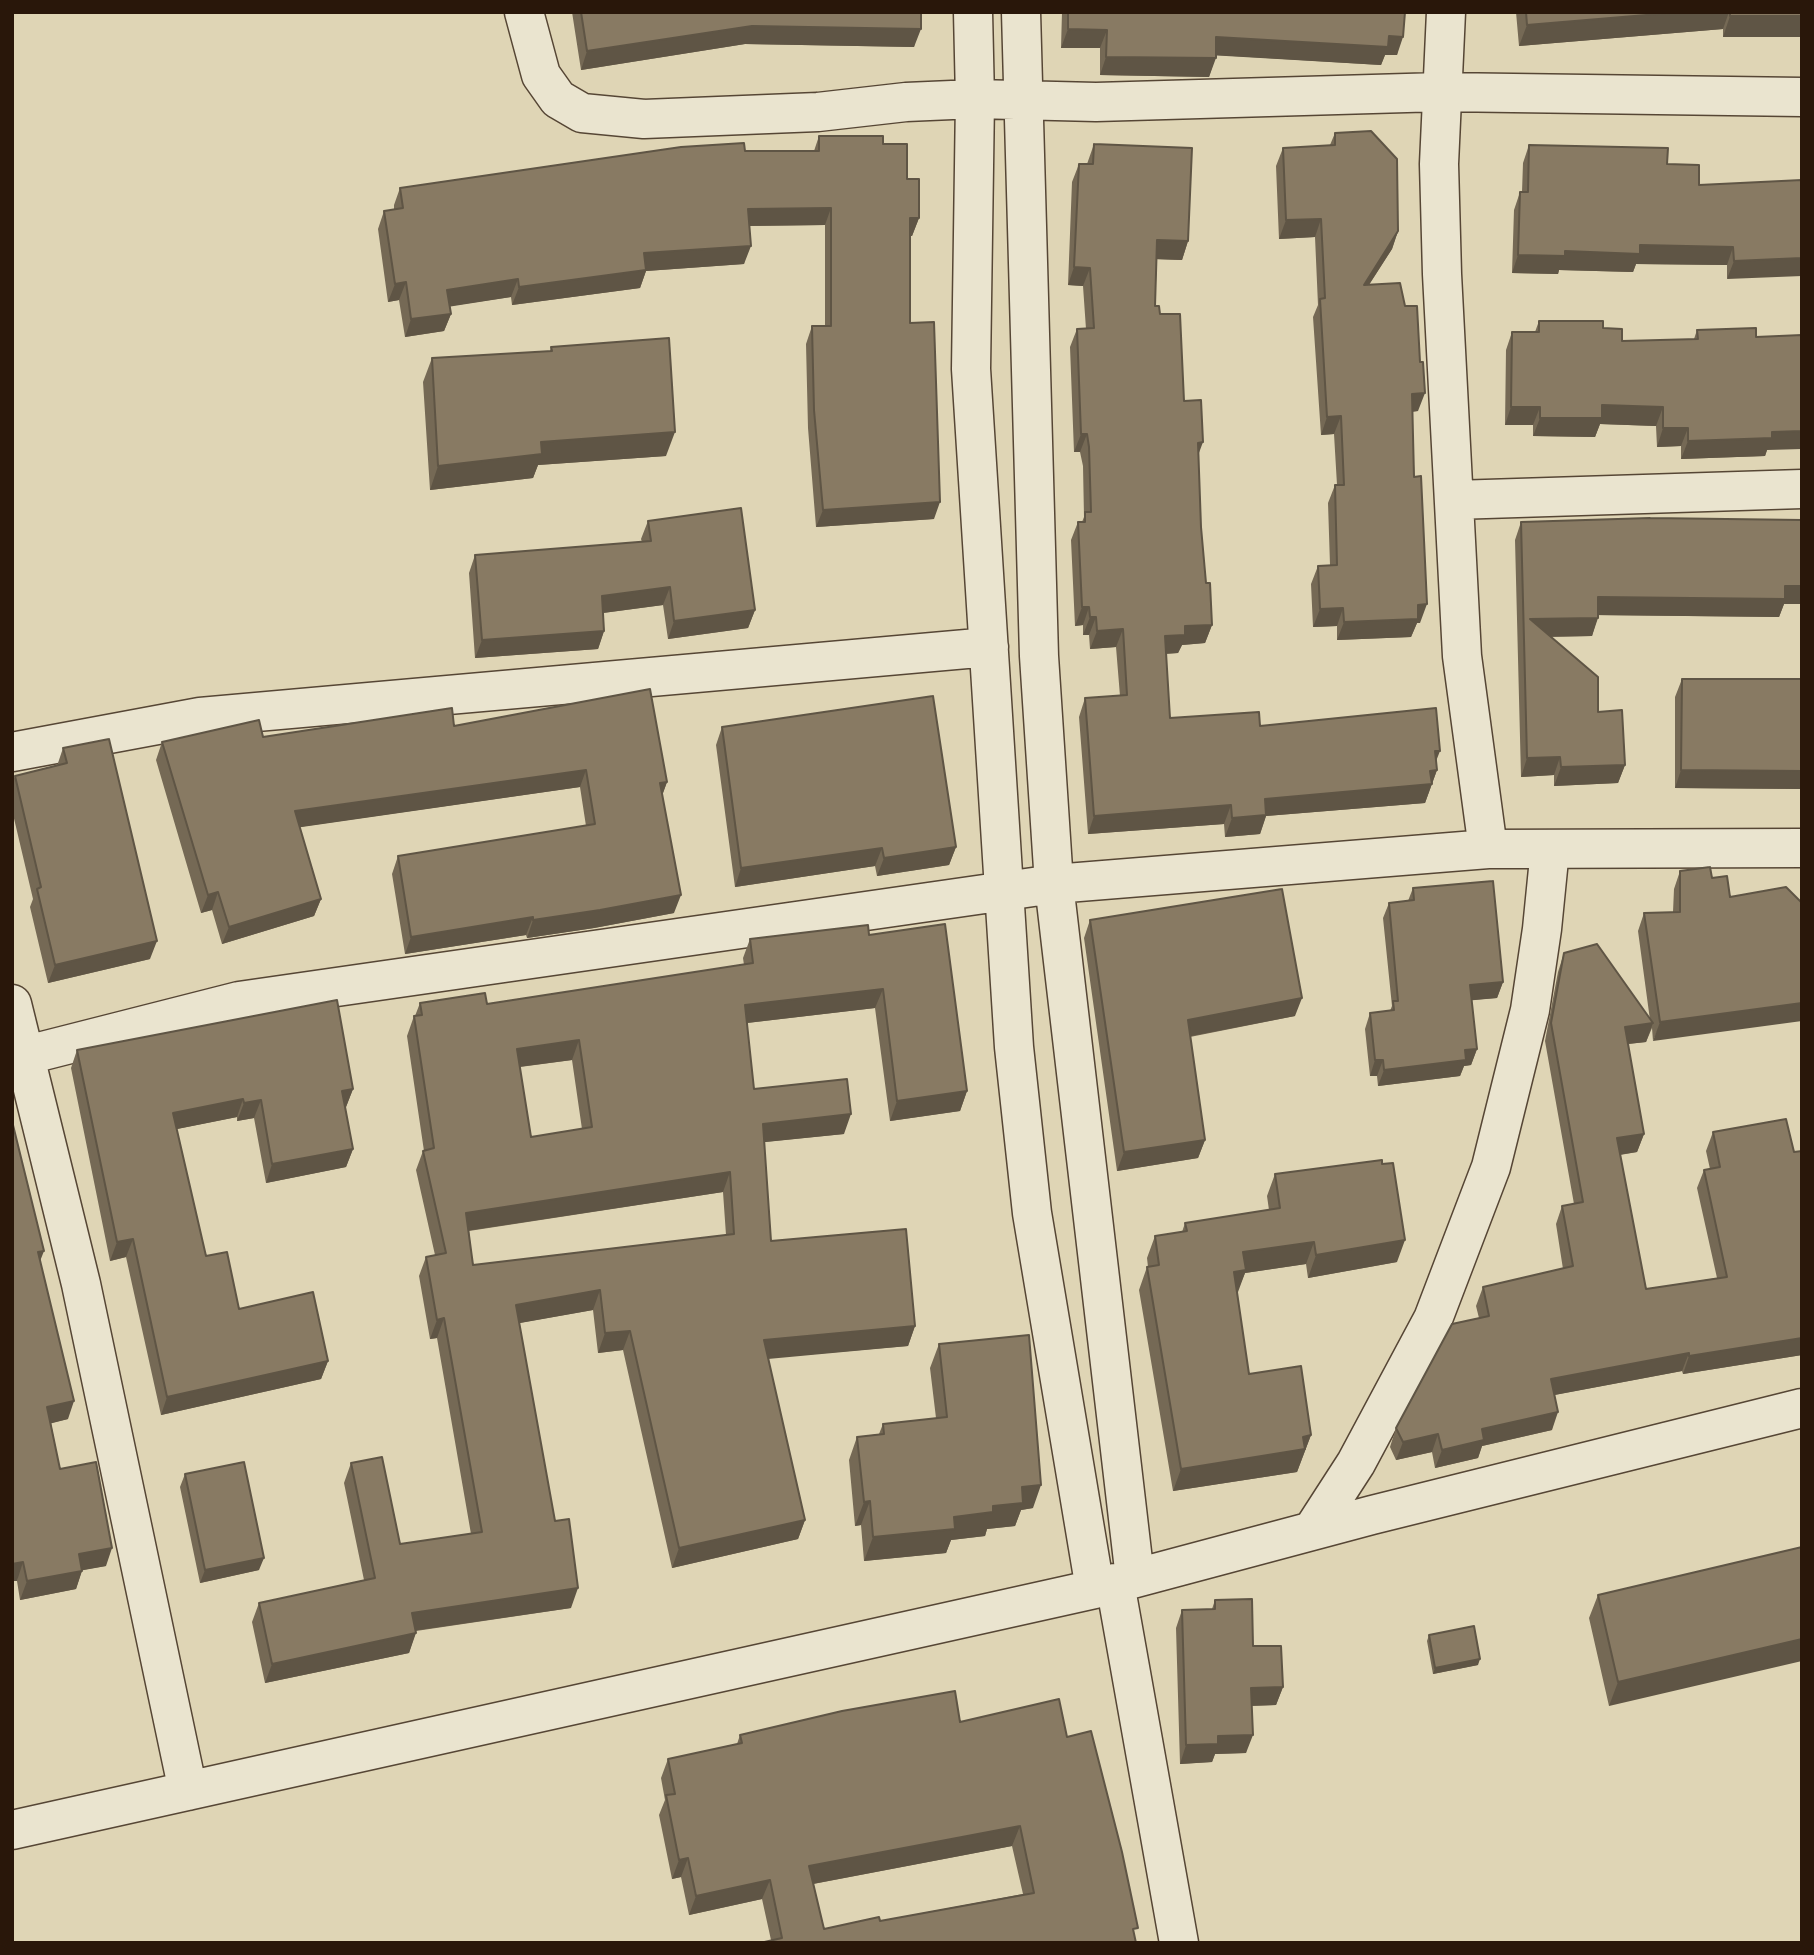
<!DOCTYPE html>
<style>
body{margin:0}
#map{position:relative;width:1814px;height:1955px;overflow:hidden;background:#dfd5b5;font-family:"Gentium Book Plus",serif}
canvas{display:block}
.frame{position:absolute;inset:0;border:14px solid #29170a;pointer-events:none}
</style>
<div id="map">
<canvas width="1814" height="1955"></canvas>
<div class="frame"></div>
</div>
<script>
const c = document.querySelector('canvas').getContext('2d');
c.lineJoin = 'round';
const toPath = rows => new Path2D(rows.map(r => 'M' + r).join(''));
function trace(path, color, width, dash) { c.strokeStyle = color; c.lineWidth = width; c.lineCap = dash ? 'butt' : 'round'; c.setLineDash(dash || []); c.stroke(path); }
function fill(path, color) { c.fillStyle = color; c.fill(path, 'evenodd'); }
const street = toPath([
 [524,12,541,75,558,99,582,113,644,119,818,112,906,102,975,99,1096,102,1441,92,1802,97],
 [973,12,975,99,971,369,1014,1047,1032,1213,1095,1589],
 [1021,12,1039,656,1054,884,1135,1578],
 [1446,12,1439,164,1442,274,1462,656,1488,849],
 [1454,500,1802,489],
 [12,752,200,717,989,647],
 [12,1004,81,1284,188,1791],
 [23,1056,239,1001,1054,884,1488,849,1802,848],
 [1312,1531,1356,1463,1433,1319,1491,1167,1530,1010,1542,929,1550,849],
 [1115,1583,1179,1943],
 [12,1830,1095,1589,1372,1515,1802,1408]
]);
const wall = toPath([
 [572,12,921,12,914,47,745,44,581,70],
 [1062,12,1405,12,1397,55,1385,55,1381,65,1216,55,1209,77,1100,75,1100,48,1061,48],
 [1516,12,1802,12,1802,37,1723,37,1723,29,1519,46],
 [1335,133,1398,231,1392,249,1369,285,1418,411,1412,412,1420,623,1417,623,1411,637,1337,640,1337,626,1313,627,1311,584,1318,566,1330,565,1328,503,1335,485,1337,485,1334,434,1321,435,1313,317,1318,305,1315,237,1279,239,1276,166,1283,148,1330,145],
 [819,136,883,144,907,179,919,218,912,236,910,236,910,323,934,519,816,527,808,428,806,344,812,326,825,326,825,225,750,226,744,264,646,271,640,288,512,305,511,297,450,306,451,314,444,331,405,337,399,300,388,302,378,229,384,211,394,210,394,205,400,188,745,151,814,151],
 [1094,144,1188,241,1182,260,1157,259,1155,306,1160,314,1198,456,1201,527,1206,583,1212,625,1205,643,1182,645,1178,653,1166,654,1170,718,1260,726,1436,762,1437,770,1425,803,1266,816,1260,834,1225,837,1224,824,1088,834,1079,717,1085,698,1120,696,1116,647,1090,649,1089,635,1083,635,1083,625,1075,626,1071,540,1078,522,1082,522,1084,517,1083,466,1080,452,1074,452,1070,347,1077,329,1086,329,1083,286,1068,285,1072,182,1079,164,1087,164],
 [1529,145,1667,164,1699,185,1802,180,1727,279,1727,265,1636,264,1633,272,1559,270,1558,274,1512,273,1514,210,1520,192,1522,192,1523,163],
 [1539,321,1603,328,1622,341,1694,339,1697,330,1756,337,1767,450,1765,456,1681,459,1681,446,1657,447,1656,426,1600,424,1595,437,1533,436,1533,425,1505,425,1506,350,1512,332,1535,332],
 [551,347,666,456,538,465,533,478,430,490,423,382,432,358,550,351],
 [648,521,755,610,748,628,668,639,663,605,603,613,604,631,598,649,475,658,469,573,475,555,642,542,641,539],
 [1521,522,1784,604,1779,617,1598,615,1592,636,1550,637,1598,712,1625,765,1618,783,1554,786,1554,775,1521,777,1515,540],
 [1682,679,1802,679,1802,789,1675,788,1675,697],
 [454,726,667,782,662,795,674,913,594,928,527,938,526,935,405,954,392,874,398,856,586,826,580,787,299,827,321,899,314,916,222,944,212,910,201,913,156,760,162,742],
 [722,727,956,847,949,865,877,876,875,866,735,887,716,745],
 [63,748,150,959,48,983,30,907,33,899,12,810,12,783,15,776,57,766],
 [1680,871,1712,878,1727,876,1653,1041,1652,1028,1646,1042,1628,1044,1644,1134,1637,1152,1620,1155,1646,1289,1717,1278,1697,1188,1704,1170,1710,1169,1706,1151,1713,1132,1794,1152,1802,1151,1802,1355,1683,1374,1682,1371,1554,1395,1552,1430,1482,1446,1478,1458,1435,1468,1432,1452,1396,1460,1390,1447,1396,1428,1479,1318,1476,1306,1483,1287,1563,1269,1556,1224,1562,1206,1574,1204,1545,1041,1558,972,1564,953,1650,1020,1638,931,1644,913,1673,912,1674,889],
 [1413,888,1503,982,1497,998,1471,1000,1477,1049,1471,1065,1464,1066,1460,1076,1378,1086,1377,1076,1370,1076,1365,1029,1370,1013,1390,1011,1392,1006,1383,918,1389,903,1408,901],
 [1090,920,1295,1016,1190,1037,1205,1140,1198,1158,1117,1171,1084,938],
 [869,935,967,1091,960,1111,890,1121,875,1008,747,1023,754,1089,844,1134,764,1142,771,1241,915,1326,908,1346,768,1358,805,1520,798,1539,672,1568,623,1350,598,1353,593,1310,519,1323,555,1521,571,1608,416,1631,409,1653,265,1683,252,1622,259,1603,364,1580,344,1483,351,1463,400,1544,471,1534,437,1338,430,1339,419,1276,426,1257,435,1255,416,1170,423,1151,424,1151,407,1036,414,1016,415,1016,420,1003,487,1004,744,965,743,958,750,939],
 [572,1060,582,1129,531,1137,520,1067],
 [723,1192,726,1235,473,1265,469,1231],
 [77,1050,353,1089,346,1107,345,1108,353,1149,346,1167,266,1183,254,1118,237,1121,237,1117,177,1129,206,1256,239,1309,328,1361,321,1379,161,1415,126,1257,110,1261,71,1068],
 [1275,1174,1397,1262,1308,1278,1306,1264,1245,1273,1237,1292,1249,1374,1311,1435,1297,1472,1173,1491,1139,1290,1147,1267,1148,1267,1147,1258,1155,1236,1182,1232,1185,1223,1269,1210,1267,1196],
 [40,1261,68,1419,51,1423,60,1469,106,1566,82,1570,76,1589,20,1600,17,1581],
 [939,1344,1033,1508,1021,1510,1015,1526,987,1529,985,1536,951,1540,946,1553,864,1561,861,1525,855,1526,849,1460,857,1437,879,1434,883,1424,936,1418,930,1368],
 [185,1474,259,1570,200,1583,180,1487],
 [1802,1547,1609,1706,1589,1618,1598,1595],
 [1215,1600,1253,1646,1283,1687,1276,1705,1252,1706,1246,1753,1215,1754,1212,1762,1180,1764,1176,1628,1182,1610,1212,1609],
 [1429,1635,1478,1665,1433,1674,1427,1641],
 [960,1722,1067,1737,1138,1928,771,1940,762,1899,689,1915,681,1877,672,1879,659,1815,665,1800,661,1778,668,1759,737,1744,740,1735],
 [1012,1846,1023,1894,880,1921,824,1929,813,1884]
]);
const shadedWall = toPath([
 [1682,12,1729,12,1723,29,1519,46,1527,25],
 [1730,16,1802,16,1802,37,1723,37],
 [752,26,921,29,914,47,745,44,581,70,587,51],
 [1068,29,1107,30,1100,48,1061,48],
 [1216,37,1389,36,1403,37,1397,55,1385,55,1381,65,1209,55],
 [1106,57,1216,58,1209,77,1100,75],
 [831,208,825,225,742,226,748,209],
 [910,218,919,218,912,236,904,236],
 [1321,219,1315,237,1279,239,1286,220],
 [1398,231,1392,249,1357,303,1364,285],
 [1157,240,1188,241,1182,260,1151,259],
 [1640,245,1733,247,1727,265,1636,264,1633,272,1559,270,1558,274,1512,273,1518,255],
 [751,246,744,264,646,271,640,288,512,305,519,287,644,253],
 [1802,258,1802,276,1727,279,1734,261],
 [1074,267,1090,268,1083,286,1068,285],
 [518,279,511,297,441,308,447,290],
 [406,282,399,300,388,302,395,284],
 [451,314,444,331,405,337,411,319],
 [1425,393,1418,411,1405,412,1412,394],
 [1602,405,1663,407,1656,426,1600,424,1595,437,1533,436,1540,418],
 [1511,407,1540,407,1533,425,1505,425],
 [1341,416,1334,434,1321,435,1327,417],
 [1663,428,1688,428,1681,446,1657,447],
 [1802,431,1802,449,1767,450,1765,456,1681,459,1688,441,1772,432],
 [675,432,666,456,538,465,533,478,430,490,438,466,541,442],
 [1081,434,1087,434,1080,452,1074,452],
 [1203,442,1196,461,1198,443],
 [940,502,934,519,816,527,823,510],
 [1785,586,1802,586,1802,604,1784,604,1779,617,1591,615,1598,597],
 [670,587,663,605,595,614,602,596],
 [1427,604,1420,623,1417,623,1411,637,1337,640,1344,622,1418,605],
 [1082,607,1089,607,1083,625,1075,626],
 [1343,608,1337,626,1313,627,1320,609],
 [755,610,748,628,668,639,674,621],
 [1090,617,1096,617,1089,635,1083,635],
 [1598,618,1592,636,1524,637,1530,619],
 [1212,625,1205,643,1182,645,1178,653,1158,654,1165,636,1185,626],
 [1123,629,1116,647,1090,649,1097,631],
 [604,631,598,649,475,658,482,640],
 [1435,751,1440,751,1433,769],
 [1560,757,1554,775,1521,777,1527,758],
 [1625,765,1618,783,1554,786,1561,767],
 [586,770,580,787,288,829,295,811],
 [1437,770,1425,803,1266,816,1260,834,1225,837,1232,818,1265,799],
 [1681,770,1802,771,1802,789,1675,788],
 [667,782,661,799,660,783],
 [1231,805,1224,824,1088,834,1094,816],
 [956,847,949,865,877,876,884,858],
 [882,848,875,866,735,887,741,868],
 [218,892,212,910,201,913,208,895],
 [681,895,674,913,594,928,527,938,533,920],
 [321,899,314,916,222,944,229,927],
 [533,917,526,935,405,954,411,937],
 [157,941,150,959,48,983,55,965],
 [1503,982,1497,998,1464,1001,1470,985],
 [883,989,875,1008,738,1024,745,1005],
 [1302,998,1295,1016,1181,1038,1188,1020],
 [1802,1003,1802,1021,1653,1041,1660,1022],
 [1653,1023,1646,1042,1618,1045,1625,1027],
 [579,1040,572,1060,510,1068,517,1049],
 [1477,1049,1471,1065,1464,1066,1460,1076,1378,1086,1384,1070,1465,1050],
 [1375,1060,1383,1060,1377,1076,1370,1076],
 [353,1089,346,1107,335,1110,342,1091],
 [967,1091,960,1111,890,1121,897,1101],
 [243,1099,237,1117,167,1131,173,1113],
 [261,1100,254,1118,237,1121,244,1103],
 [851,1114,844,1134,756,1143,763,1124],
 [1644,1134,1637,1152,1611,1156,1617,1138],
 [1205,1140,1198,1158,1117,1171,1124,1152],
 [353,1149,346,1167,266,1183,272,1164],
 [730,1172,723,1192,459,1232,466,1213],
 [133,1239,126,1257,110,1261,117,1242],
 [1405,1240,1397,1262,1308,1278,1316,1255],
 [1314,1242,1306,1264,1245,1273,1238,1292,1226,1294,1234,1272,1243,1252],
 [44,1251,37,1269,38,1252],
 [600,1290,593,1310,509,1325,516,1305],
 [444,1318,437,1338,430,1339,437,1320],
 [915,1326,908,1346,757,1360,764,1340],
 [630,1331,623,1350,598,1353,605,1333],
 [1802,1338,1802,1355,1683,1374,1689,1356],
 [1689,1353,1682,1371,1544,1397,1551,1379],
 [328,1361,321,1379,161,1415,167,1397],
 [74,1401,68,1419,41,1426,47,1407],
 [1558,1412,1552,1430,1482,1446,1478,1458,1435,1468,1442,1450,1482,1429],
 [1438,1434,1432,1452,1396,1460,1403,1442],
 [1311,1435,1297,1472,1173,1491,1181,1469,1303,1437],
 [1041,1485,1033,1508,1021,1510,1015,1526,987,1529,985,1536,951,1540,946,1553,864,1561,873,1537,954,1517,993,1506,1022,1487],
 [870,1501,861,1525,855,1526,864,1502],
 [805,1520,798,1539,672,1568,679,1548],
 [112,1548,106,1566,73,1572,79,1554],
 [264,1558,259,1570,200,1583,205,1570],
 [23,1562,17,1581,12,1581,12,1564],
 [82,1571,76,1589,20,1600,27,1581],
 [578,1588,571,1608,405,1632,412,1613],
 [416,1633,409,1653,265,1683,272,1664],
 [1802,1639,1802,1661,1609,1706,1618,1682],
 [1480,1659,1478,1665,1433,1674,1435,1668],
 [1283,1687,1276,1705,1244,1706,1251,1688],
 [1253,1735,1246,1753,1215,1754,1212,1762,1180,1764,1186,1745,1218,1736],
 [1020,1826,1012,1846,802,1886,809,1866],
 [688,1858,681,1877,672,1879,679,1860],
 [770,1880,762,1899,689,1915,696,1896]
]);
const building = toPath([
 [581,12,921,12,921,29,752,26,587,51,581,12],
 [1068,12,1405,12,1403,37,1389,36,1388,47,1216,37,1216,58,1106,57,1107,30,1068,29,1068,12],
 [1526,12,1682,12,1527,25,1526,12],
 [1730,12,1802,12,1802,16,1730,16,1730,12],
 [1371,131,1397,159,1398,231,1364,285,1400,283,1405,306,1417,306,1420,362,1423,362,1425,393,1412,394,1414,477,1421,476,1427,604,1418,605,1418,619,1344,622,1343,608,1320,609,1318,566,1337,565,1335,485,1344,485,1341,416,1327,417,1320,299,1325,298,1321,219,1286,220,1283,148,1335,145,1335,133,1371,131],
 [819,136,883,136,883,144,907,144,907,179,919,179,919,218,910,218,910,323,934,322,940,502,823,510,814,410,812,326,831,326,831,208,748,209,751,246,644,253,646,270,519,287,518,279,447,290,451,314,411,319,406,282,395,284,384,211,403,208,400,188,681,147,744,143,745,151,819,151,819,136],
 [1094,144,1192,148,1188,241,1157,240,1155,306,1159,306,1160,314,1180,314,1184,401,1201,400,1203,442,1198,443,1201,527,1206,583,1210,583,1212,625,1185,626,1185,635,1165,636,1170,718,1259,712,1260,726,1436,708,1440,751,1435,751,1437,770,1430,771,1432,784,1265,799,1266,815,1232,818,1231,805,1094,816,1085,698,1127,695,1123,629,1097,631,1096,617,1090,617,1089,607,1082,607,1078,522,1085,522,1085,512,1091,512,1089,447,1087,434,1081,434,1077,329,1094,328,1090,268,1074,267,1079,164,1093,164,1094,144],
 [1529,145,1668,148,1667,164,1699,165,1699,185,1802,180,1802,258,1734,261,1733,247,1640,245,1640,254,1565,251,1565,256,1518,255,1520,192,1528,192,1529,145],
 [1539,321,1603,321,1603,328,1622,329,1622,341,1698,339,1697,330,1756,328,1756,337,1802,335,1802,431,1772,432,1772,438,1688,441,1688,428,1663,428,1663,407,1602,405,1602,418,1540,418,1540,407,1511,407,1512,332,1539,332,1539,321],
 [669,338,675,432,541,442,542,454,438,466,432,358,552,351,551,347,669,338],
 [741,508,755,610,674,621,670,587,602,596,604,631,482,640,475,555,651,541,648,521,741,508],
 [1650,518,1802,520,1802,586,1785,586,1785,599,1598,597,1598,618,1530,619,1598,677,1598,712,1622,710,1625,765,1561,767,1560,757,1527,758,1521,522,1650,518],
 [1682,679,1802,679,1802,771,1681,770,1682,679],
 [650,689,667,782,660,783,681,895,600,910,533,920,533,917,411,937,398,856,595,824,586,770,295,811,321,899,229,927,218,892,208,895,162,742,259,720,263,737,452,708,454,726,650,689],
 [933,696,956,847,884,858,882,848,741,868,722,727,933,696],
 [109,739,157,941,55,965,37,889,41,887,15,776,67,763,63,748,109,739],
 [1710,867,1712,878,1727,876,1730,897,1786,887,1802,903,1802,1003,1660,1022,1644,913,1680,912,1680,871,1710,867],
 [1493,881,1503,982,1470,985,1477,1049,1465,1050,1466,1060,1384,1070,1383,1060,1375,1060,1370,1013,1394,1010,1393,1001,1398,1001,1389,903,1414,900,1413,888,1493,881],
 [1282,889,1302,998,1188,1020,1205,1140,1124,1152,1090,920,1282,889],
 [945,924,967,1091,897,1101,883,989,745,1005,754,1089,847,1079,851,1114,763,1124,771,1241,906,1229,915,1326,764,1340,805,1520,679,1548,630,1331,605,1333,600,1290,516,1305,555,1521,569,1519,578,1588,412,1613,416,1633,272,1664,259,1603,375,1578,351,1463,382,1457,400,1544,482,1532,444,1318,437,1320,426,1257,446,1253,423,1151,434,1148,414,1016,422,1015,420,1003,485,993,487,1004,753,963,750,939,868,925,869,935,945,924],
 [579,1040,592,1127,531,1137,517,1049,579,1040],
 [730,1172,734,1234,473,1265,466,1213,730,1172],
 [1597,944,1653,1023,1625,1027,1644,1134,1617,1138,1646,1289,1727,1277,1704,1170,1720,1167,1713,1132,1786,1119,1794,1152,1802,1151,1802,1338,1689,1356,1689,1353,1551,1379,1558,1412,1482,1429,1484,1440,1442,1450,1438,1434,1403,1442,1396,1428,1452,1324,1489,1316,1483,1287,1573,1266,1562,1206,1583,1202,1551,1023,1564,953,1597,944],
 [337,1000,353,1089,342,1091,353,1149,272,1164,261,1100,244,1103,243,1099,173,1113,206,1256,227,1252,239,1309,313,1292,328,1361,167,1397,133,1239,117,1242,77,1050,337,1000],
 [12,1121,44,1251,38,1252,74,1401,47,1407,60,1469,96,1462,112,1548,79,1554,82,1571,27,1581,23,1562,12,1564,12,1121],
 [1382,1160,1382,1164,1393,1163,1405,1240,1316,1255,1314,1242,1243,1252,1246,1270,1234,1272,1249,1374,1301,1366,1311,1435,1303,1437,1305,1449,1181,1469,1147,1267,1159,1265,1155,1236,1187,1231,1185,1223,1280,1208,1275,1174,1382,1160],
 [1029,1335,1041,1485,1022,1487,1023,1503,993,1506,993,1512,954,1517,955,1529,873,1537,870,1501,864,1502,857,1437,884,1434,883,1424,947,1417,939,1344,1029,1335],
 [244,1462,264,1558,205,1570,185,1474,244,1462],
 [1802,1547,1802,1639,1618,1682,1598,1595,1802,1547],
 [1252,1599,1253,1646,1281,1646,1283,1687,1251,1688,1253,1735,1218,1736,1218,1744,1186,1745,1182,1610,1215,1609,1215,1600,1252,1599],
 [1474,1626,1480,1659,1435,1668,1429,1635,1474,1626],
 [955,1691,960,1722,1059,1699,1067,1737,1091,1731,1122,1852,1138,1928,1133,1929,1136,1943,760,1943,782,1938,770,1880,696,1896,688,1858,679,1860,666,1795,675,1794,668,1759,742,1743,740,1735,842,1711,955,1691],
 [1020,1826,1034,1893,880,1921,879,1917,824,1929,809,1866,1020,1826]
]);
trace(street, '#564635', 41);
trace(street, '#eae4cf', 38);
fill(wall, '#756955');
fill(shadedWall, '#5f5545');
fill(building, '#887a63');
trace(building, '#5f5545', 2);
</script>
